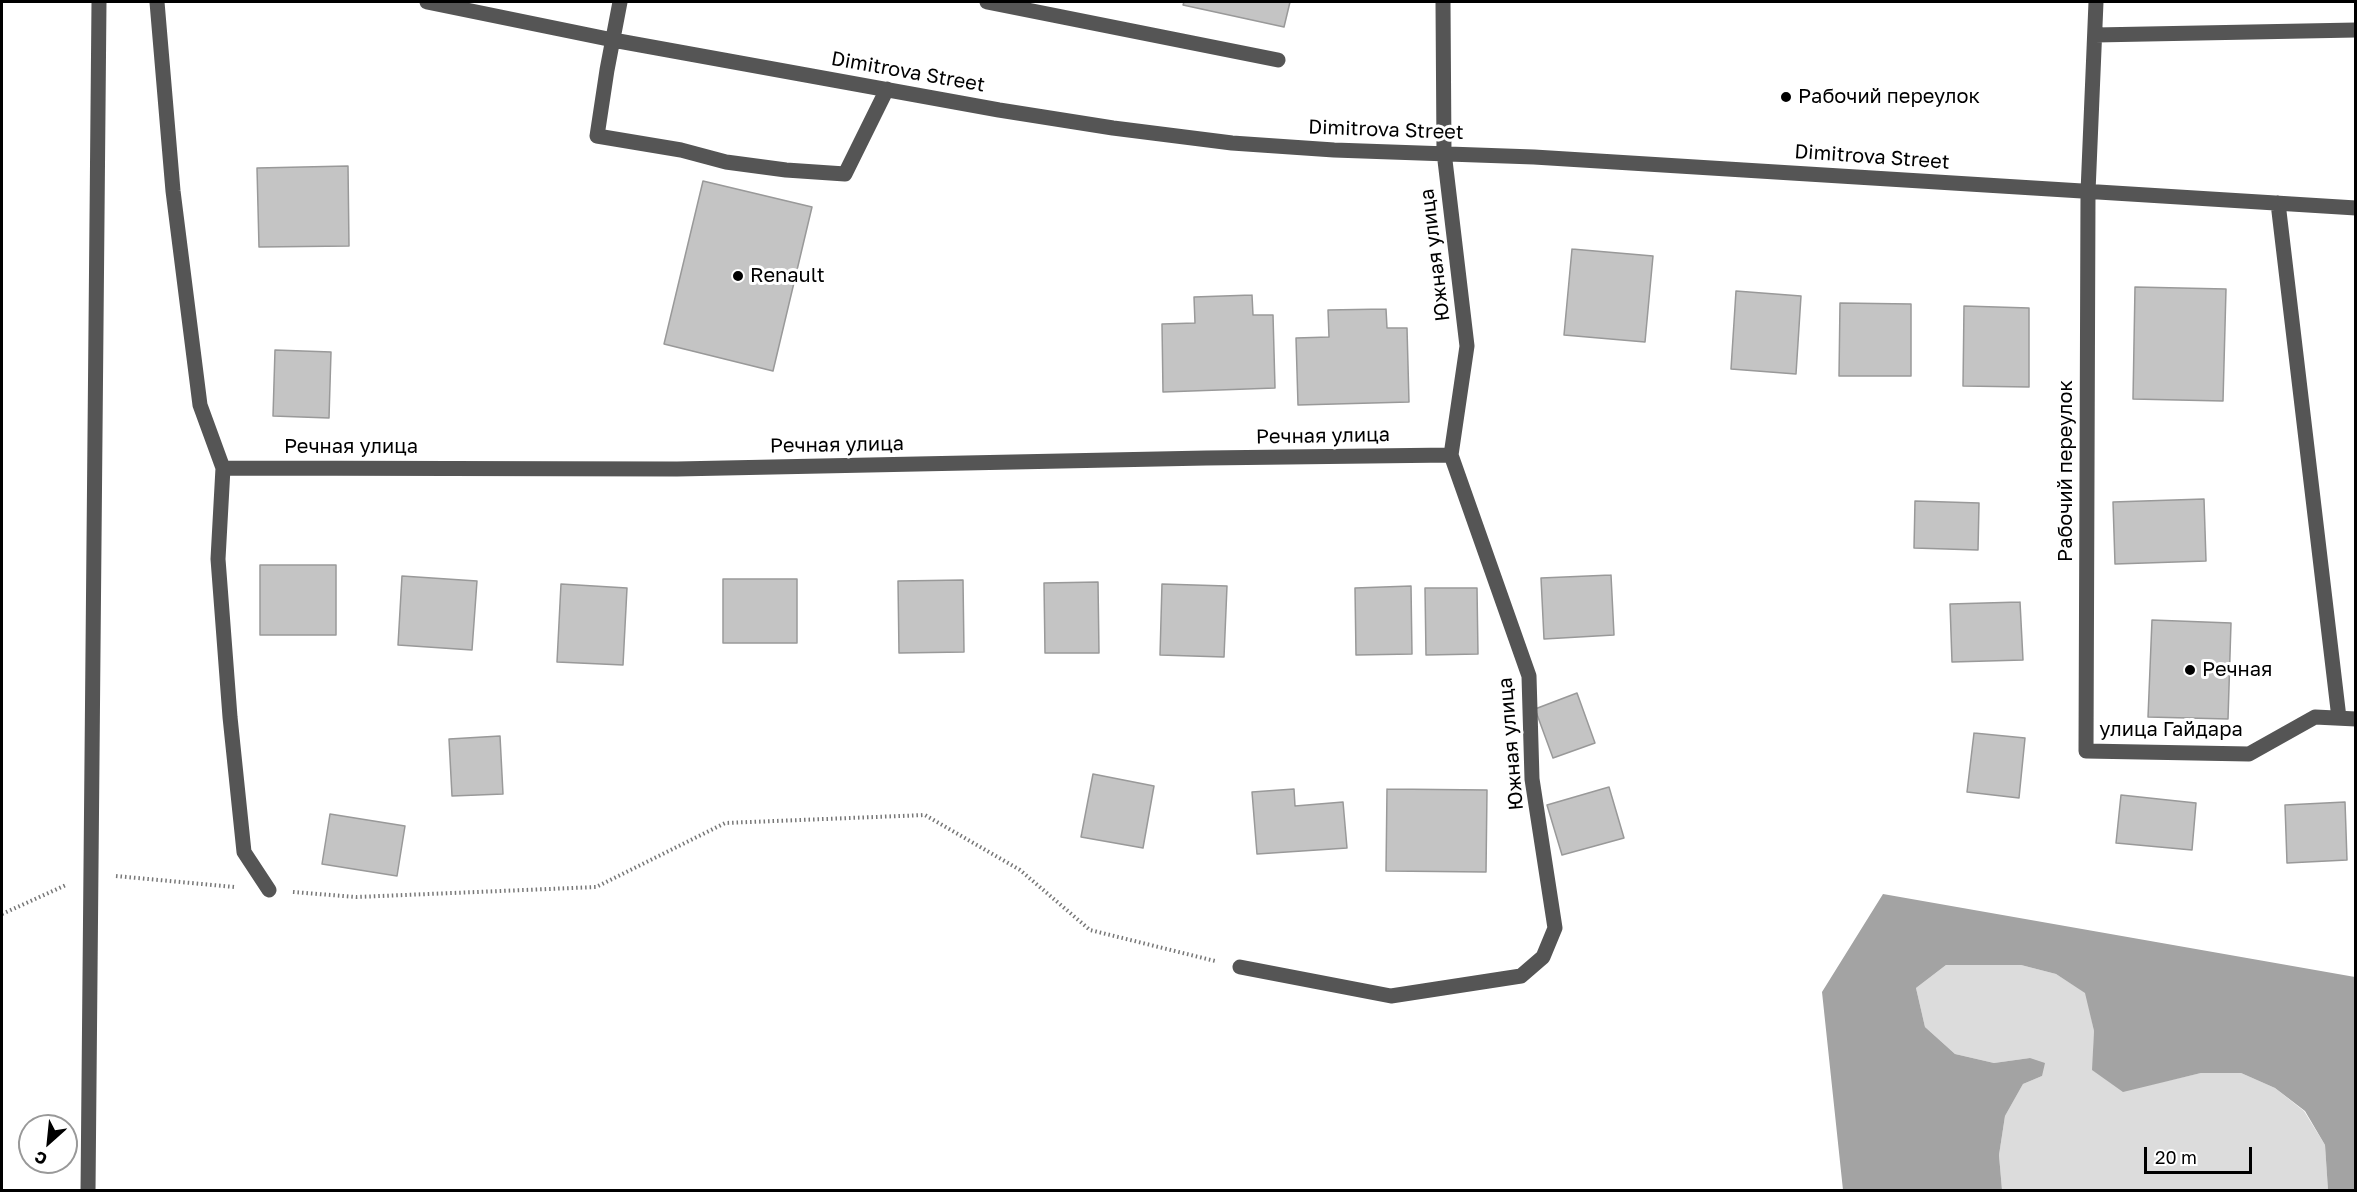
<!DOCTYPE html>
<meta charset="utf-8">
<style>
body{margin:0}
#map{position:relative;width:2357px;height:1192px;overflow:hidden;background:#fff;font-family:"Golos Text",sans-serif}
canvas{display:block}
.frame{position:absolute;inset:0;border:3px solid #000;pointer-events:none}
.north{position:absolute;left:18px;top:1114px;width:60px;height:60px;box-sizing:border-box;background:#fff;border:2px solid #999;border-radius:50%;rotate:207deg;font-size:16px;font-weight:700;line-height:24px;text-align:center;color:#000}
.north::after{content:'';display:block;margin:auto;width:21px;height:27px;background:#000;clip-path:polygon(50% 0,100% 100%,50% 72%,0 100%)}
.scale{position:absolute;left:2144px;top:1147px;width:108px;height:27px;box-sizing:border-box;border:3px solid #000;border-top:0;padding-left:8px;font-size:18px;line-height:21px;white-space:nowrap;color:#000;-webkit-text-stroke:4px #fff;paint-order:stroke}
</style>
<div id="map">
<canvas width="2357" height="1192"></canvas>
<div class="frame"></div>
<div class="north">С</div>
<div class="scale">20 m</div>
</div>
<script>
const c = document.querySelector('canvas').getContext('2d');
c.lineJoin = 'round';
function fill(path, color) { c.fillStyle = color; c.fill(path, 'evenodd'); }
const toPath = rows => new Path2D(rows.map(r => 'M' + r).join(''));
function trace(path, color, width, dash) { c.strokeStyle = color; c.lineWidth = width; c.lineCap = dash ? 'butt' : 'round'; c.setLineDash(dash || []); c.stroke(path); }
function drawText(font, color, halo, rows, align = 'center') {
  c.font = font + ' "Golos Text",sans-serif'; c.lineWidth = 6; c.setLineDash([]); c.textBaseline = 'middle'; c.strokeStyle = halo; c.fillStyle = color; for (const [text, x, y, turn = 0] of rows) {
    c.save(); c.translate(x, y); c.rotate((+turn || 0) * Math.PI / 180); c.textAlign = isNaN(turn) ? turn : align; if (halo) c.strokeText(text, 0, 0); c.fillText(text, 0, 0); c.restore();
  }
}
const green = toPath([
 [1946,965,2021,965,2056,974,2086,993,2094,1031,2093,1070,2123,1091,2201,1073,2241,1073,2275,1088,2304,1111,2325,1145,2328,1190,2002,1190,1999,1155,2005,1116,2023,1084,2042,1076,2030,1058,1994,1063,1955,1054,1925,1027,1916,988]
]);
const water = toPath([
 [1883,894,2355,977,2355,1190,2328,1190,2325,1145,2305,1111,2275,1088,2241,1073,2201,1073,2123,1092,2092,1070,2094,1031,2085,993,2056,974,2021,965,1946,965,1916,988,1925,1027,1955,1054,1994,1063,2030,1058,2045,1063,2042,1076,2023,1084,2005,1116,1999,1155,2002,1190,1843,1190,1822,992]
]);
const building = toPath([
 [1184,2,1290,2,1284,27,1183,5,1184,2],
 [348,166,349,246,259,247,257,168,348,166],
 [703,181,812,207,773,371,664,344,703,181],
 [1572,249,1653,256,1645,342,1564,335,1572,249],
 [2135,287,2226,289,2223,401,2133,399,2135,287],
 [1736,291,1801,296,1796,374,1731,369,1736,291],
 [1252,295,1253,315,1273,315,1275,388,1163,392,1162,324,1195,323,1194,297,1252,295],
 [1840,303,1911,304,1911,376,1839,376,1840,303],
 [1964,306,2029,308,2029,387,1963,386,1964,306],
 [1386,309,1387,328,1407,328,1409,402,1298,405,1296,338,1329,337,1328,310,1386,309],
 [275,350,331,352,329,418,273,416,275,350],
 [2204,499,2206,561,2115,564,2113,502,2204,499],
 [1915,501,1979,503,1978,550,1914,548,1915,501],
 [260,565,336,565,336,635,260,635,260,565],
 [1611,575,1614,635,1544,639,1541,578,1611,575],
 [402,576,477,581,472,650,398,645,402,576],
 [723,579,797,579,797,643,723,643,723,579],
 [963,580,964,652,899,653,898,581,963,580],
 [1098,582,1099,653,1045,653,1044,583,1098,582],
 [561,584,627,588,623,665,557,662,561,584],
 [1162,584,1227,586,1224,657,1160,655,1162,584],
 [1411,586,1412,654,1356,655,1355,588,1411,586],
 [1425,588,1477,588,1478,654,1426,655,1425,588],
 [2020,602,2023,660,1952,662,1950,604,2020,602],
 [2152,620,2231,623,2228,719,2148,717,2152,620],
 [1577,693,1595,743,1553,758,1535,709,1577,693],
 [1974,733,2025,738,2019,798,1967,792,1974,733],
 [500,736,503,794,452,796,449,739,500,736],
 [1093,774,1154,786,1143,848,1081,837,1093,774],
 [1609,787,1624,838,1562,855,1547,805,1609,787],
 [1294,789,1295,806,1343,802,1347,848,1257,854,1252,792,1294,789],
 [1387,789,1487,790,1486,872,1386,871,1387,789],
 [2121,795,2196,803,2192,850,2116,843,2121,795],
 [2345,802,2347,860,2287,863,2285,805,2345,802],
 [330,814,405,826,397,876,322,864,330,814]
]);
const path = toPath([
 [116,876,234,887],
 [293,892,356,897,596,887,725,823,925,815,1020,870,1090,930,1215,961],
 [2,914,66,885]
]);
const minor = toPath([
 [157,2,173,191,200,405,223,468,218,559,230,717,244,852,269,890],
 [427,2,613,40,999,110,1113,128,1232,143,1334,150,1534,157,2356,208],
 [620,2,607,70,597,136,681,150,726,162,786,170,845,174,887,89],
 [987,2,1278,60],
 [2096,2,2088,192,2086,751,2249,754,2315,717,2356,719],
 [2095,35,2356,30],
 [2278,203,2339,718],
 [223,468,677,469,1206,458,1451,455],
 [1240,967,1391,996,1521,976,1543,957,1555,928,1532,779,1529,676,1451,455,1467,346,1444,152,1443,2],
 [88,1190,99,2]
]);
const markers = [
 [1786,97,6,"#000"],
 [738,276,6,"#000"],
 [2190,670,6,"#000"]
];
const streetNames = [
 ["Dimitrova Street",908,72,10],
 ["Dimitrova Street",1386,130,2],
 ["Dimitrova Street",1872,157,4],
 ["Южная улица",1435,255,-97],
 ["Речная улица",1323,436,-1],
 ["Речная улица",837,445,-1],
 ["Речная улица",351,447],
 ["Рабочий переулок",2066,471,-90],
 ["улица Гайдара",2171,730],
 ["Южная улица",1511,744,-95]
];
const poiNames = [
 ["Рабочий переулок",1798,97],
 ["Renault",750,276],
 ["Речная",2202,670]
];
fill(green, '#dcdcdc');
fill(water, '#a3a3a3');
fill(building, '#c4c4c4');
trace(building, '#999', 1.5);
trace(path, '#777', 4, [1.5, 3]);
trace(minor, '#555', 15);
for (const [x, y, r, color] of markers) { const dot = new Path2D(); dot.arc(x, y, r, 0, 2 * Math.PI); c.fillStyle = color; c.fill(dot); trace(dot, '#fff', 2); }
drawText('20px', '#000', '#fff', streetNames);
drawText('20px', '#000', '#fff', poiNames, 'left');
</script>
